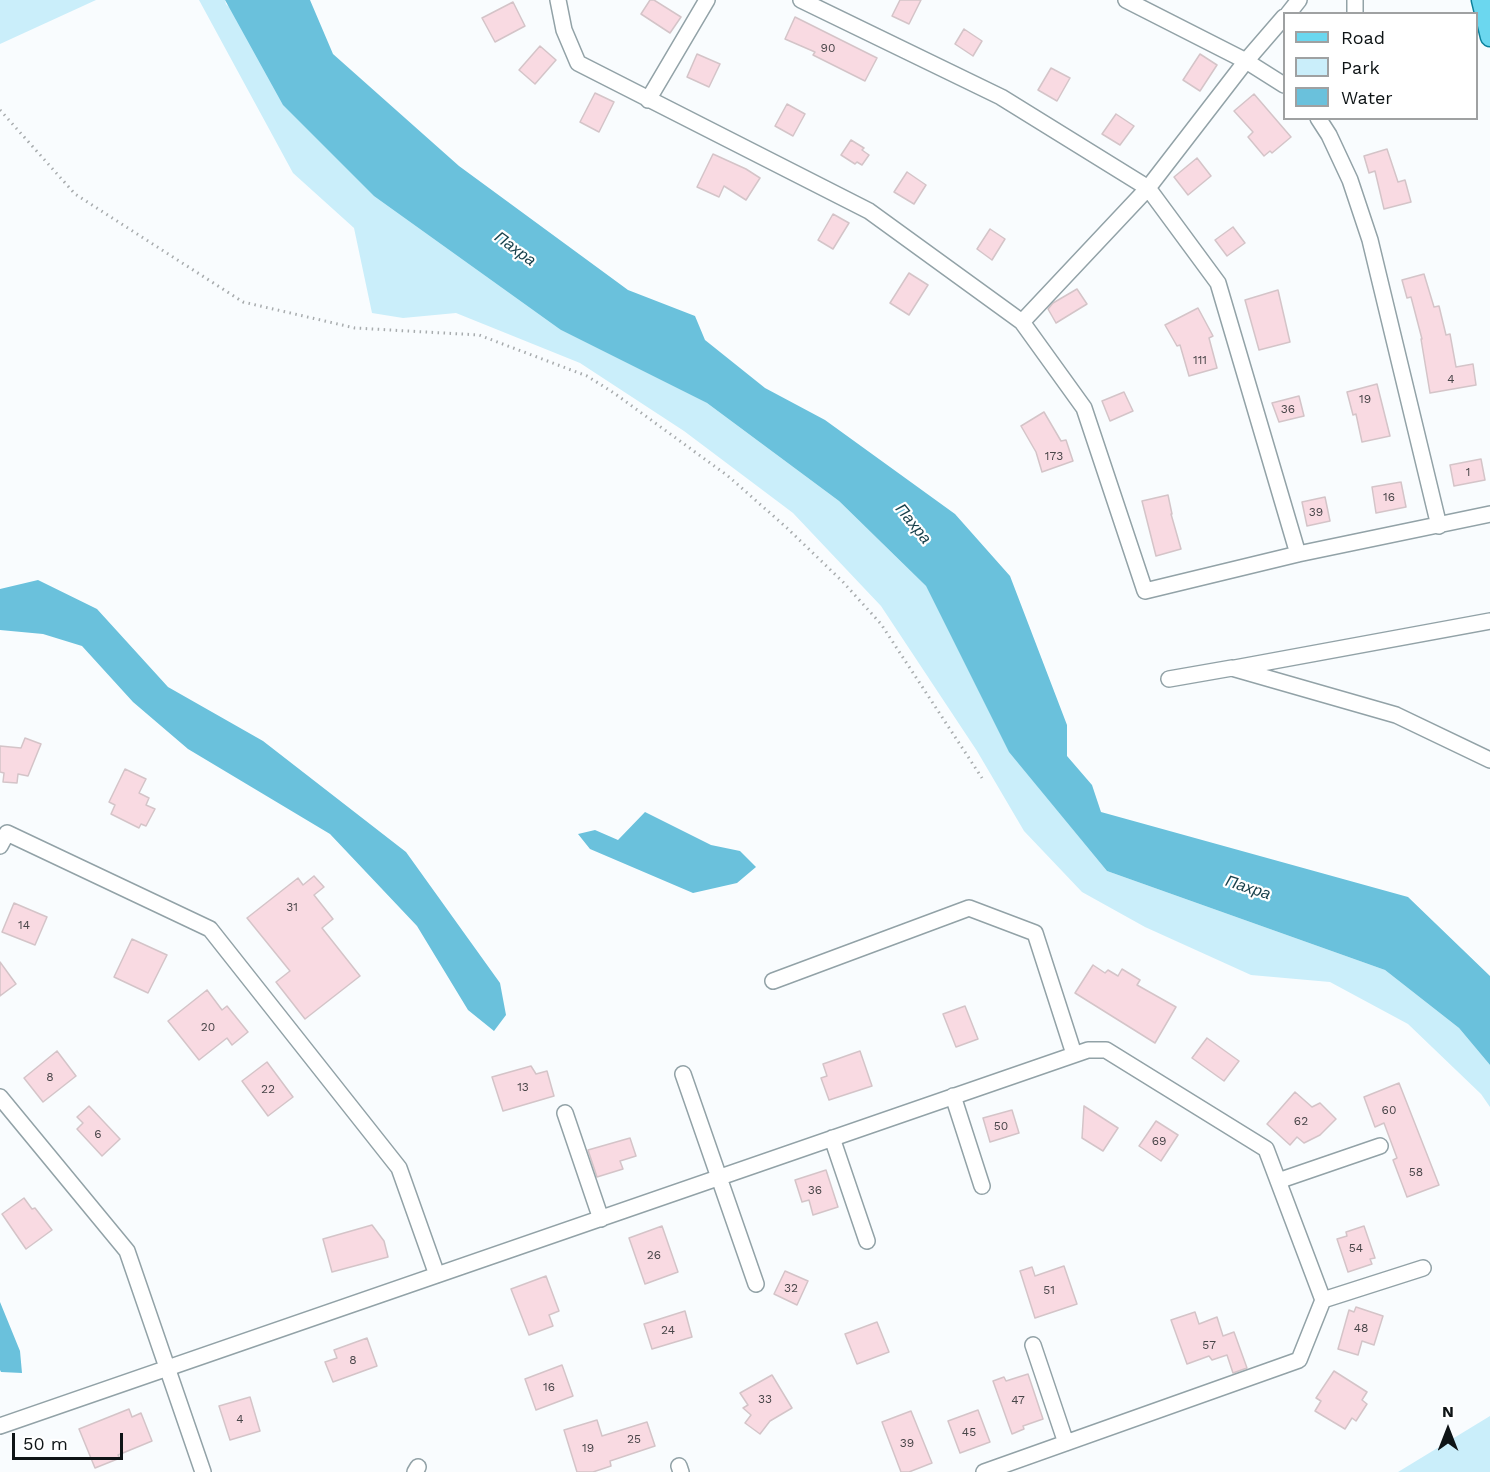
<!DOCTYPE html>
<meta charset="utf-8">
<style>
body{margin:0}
#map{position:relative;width:1490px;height:1472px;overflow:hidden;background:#f9fcfe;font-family:"Work Sans",sans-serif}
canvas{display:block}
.legend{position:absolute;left:1283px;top:12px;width:195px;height:108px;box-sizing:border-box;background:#fff;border:2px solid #9fa1a2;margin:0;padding:8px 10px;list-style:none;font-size:18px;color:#0e1416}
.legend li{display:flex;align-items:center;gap:12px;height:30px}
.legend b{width:30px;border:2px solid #9fa1a2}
.north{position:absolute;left:1418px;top:1400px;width:60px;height:60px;-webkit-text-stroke:4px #fff;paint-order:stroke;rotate:0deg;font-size:16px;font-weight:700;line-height:24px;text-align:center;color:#0e1416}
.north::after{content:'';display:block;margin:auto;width:21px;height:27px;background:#0e1416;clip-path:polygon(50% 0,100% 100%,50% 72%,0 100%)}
.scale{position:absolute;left:12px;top:1433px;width:111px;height:27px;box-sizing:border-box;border:3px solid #0e1416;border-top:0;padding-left:8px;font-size:18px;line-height:21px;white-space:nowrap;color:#0e1416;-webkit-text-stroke:4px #fff;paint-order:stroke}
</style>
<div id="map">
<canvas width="1490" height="1472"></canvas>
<ul class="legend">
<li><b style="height:8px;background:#6bd7ef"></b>Road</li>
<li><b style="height:16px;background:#caeefa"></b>Park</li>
<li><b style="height:16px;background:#6ac1dc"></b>Water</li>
</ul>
<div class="north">N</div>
<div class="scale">50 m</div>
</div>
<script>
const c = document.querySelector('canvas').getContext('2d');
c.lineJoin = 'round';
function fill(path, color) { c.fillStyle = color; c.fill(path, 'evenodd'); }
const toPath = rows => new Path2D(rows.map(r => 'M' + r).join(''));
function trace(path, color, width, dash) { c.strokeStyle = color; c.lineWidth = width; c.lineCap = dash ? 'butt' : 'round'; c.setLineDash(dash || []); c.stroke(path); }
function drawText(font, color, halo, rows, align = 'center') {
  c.font = font + ' "Work Sans",sans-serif'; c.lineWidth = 4.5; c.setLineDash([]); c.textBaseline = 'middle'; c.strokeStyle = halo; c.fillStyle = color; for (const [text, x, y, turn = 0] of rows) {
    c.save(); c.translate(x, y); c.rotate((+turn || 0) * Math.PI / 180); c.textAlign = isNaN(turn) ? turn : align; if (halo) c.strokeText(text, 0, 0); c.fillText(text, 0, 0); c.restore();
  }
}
const green = toPath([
 [0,0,96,0,0,44],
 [199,0,225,0,226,4,561,330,707,403,839,501,926,586,1009,751,1107,871,1385,970,1459,1028,1490,1065,1490,1107,1481,1094,1408,1024,1330,982,1251,975,1145,927,1082,892,1024,831,977,751,881,606,793,513,684,431,580,363,456,313,403,318,372,313,354,228,293,173],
 [1490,1416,1490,1472,1398,1472]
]);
const water = toPath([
 [225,0,310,0,333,54,459,166,628,290,695,316,705,340,765,388,825,420,955,514,1010,576,1067,725,1067,756,1092,785,1101,812,1408,897,1490,976,1490,1065,1459,1028,1385,970,1107,871,1009,752,926,586,839,501,707,403,561,330,374,196,283,105],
 [38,580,97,609,168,687,263,741,406,852,500,983,506,1015,494,1031,468,1010,417,926,330,834,188,749,133,702,82,646,43,634,0,630,0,589],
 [645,812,711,845,740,851,756,867,737,883,693,893,590,849,578,834,595,830,618,840],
 [0,1302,20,1351,22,1373,1,1372,0,1370]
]);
const building = toPath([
 [650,0,654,0,681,17,670,33,641,14,650,0],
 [900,0,921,0,909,24,892,16,900,0],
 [513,2,525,26,495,42,482,18,513,2],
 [795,17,877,58,865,81,813,55,815,52,785,39,795,17],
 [964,29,982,41,973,56,955,44,964,29],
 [540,46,556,60,535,84,519,70,540,46],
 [697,54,720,64,709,87,687,77,697,54],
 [1200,54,1217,65,1200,91,1183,80,1200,54],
 [1051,68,1070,78,1057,101,1038,90,1051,68],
 [595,93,614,102,599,132,580,122,595,93],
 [1254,94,1291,137,1272,153,1270,151,1264,156,1248,137,1253,132,1234,111,1254,94],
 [787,104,805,114,793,136,775,126,787,104],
 [1116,114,1134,126,1120,145,1102,134,1116,114],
 [851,140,864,148,862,150,869,155,862,165,857,162,855,164,841,155,851,140],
 [1387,149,1398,182,1405,180,1411,202,1384,209,1375,171,1369,173,1364,156,1387,149],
 [713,154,746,169,760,178,746,200,724,186,719,197,697,187,713,154],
 [1197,158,1211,176,1188,195,1174,177,1197,158],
 [907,172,926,185,914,204,894,192,907,172],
 [833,214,849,223,833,249,818,240,833,214],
 [1233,227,1245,243,1227,256,1215,240,1233,227],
 [990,229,1005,239,992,260,977,249,990,229],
 [909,273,928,285,909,315,890,303,909,273],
 [1424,274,1434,307,1439,306,1446,335,1450,334,1456,367,1473,364,1476,385,1430,393,1421,339,1422,339,1411,297,1407,298,1402,280,1424,274],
 [1077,289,1087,304,1056,323,1048,309,1053,303,1077,289],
 [1278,290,1290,342,1259,350,1245,300,1278,290],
 [1198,308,1213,336,1209,338,1217,368,1189,376,1180,345,1177,346,1165,325,1198,308],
 [1377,384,1390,436,1362,442,1356,414,1353,415,1347,392,1377,384],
 [1124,392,1133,411,1110,421,1102,401,1124,392],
 [1299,396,1304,416,1279,422,1272,403,1299,396],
 [1044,412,1061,441,1066,440,1073,461,1042,472,1036,452,1021,426,1044,412],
 [1481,459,1485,480,1454,486,1450,465,1481,459],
 [1401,482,1406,507,1376,513,1372,487,1401,482],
 [1168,495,1172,514,1171,514,1181,549,1156,556,1142,501,1168,495],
 [1325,497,1330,521,1307,526,1302,502,1325,497],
 [25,738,41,744,28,776,18,774,17,783,3,782,4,773,0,772,0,746,21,748,25,738],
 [125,769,146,779,139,793,149,798,146,805,155,809,146,826,141,824,139,828,111,814,115,805,109,802,125,769],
 [314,876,324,887,314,895,333,919,322,928,360,976,305,1019,276,982,290,971,247,918,298,878,303,885,314,876],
 [14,903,47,917,35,945,2,932,14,903],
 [132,939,167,955,148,993,114,977,132,939],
 [0,962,16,984,0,996,0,962],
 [1093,965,1105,973,1108,970,1118,976,1122,969,1140,980,1137,985,1176,1007,1155,1043,1075,993,1093,965],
 [207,990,222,1010,227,1006,248,1032,232,1045,227,1038,199,1060,168,1021,207,990],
 [965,1006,978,1039,956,1047,943,1014,965,1006],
 [1207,1038,1239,1061,1224,1081,1192,1058,1207,1038],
 [57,1051,76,1076,43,1102,24,1078,57,1051],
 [860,1051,872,1086,829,1100,821,1078,827,1076,823,1064,860,1051],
 [267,1062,293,1097,268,1116,242,1081,267,1062],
 [531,1066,536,1074,547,1071,554,1096,503,1111,492,1077,531,1066],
 [1399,1083,1439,1185,1407,1197,1393,1160,1397,1158,1384,1123,1375,1127,1364,1097,1399,1083],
 [1295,1092,1312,1107,1320,1103,1336,1119,1320,1135,1304,1143,1297,1137,1290,1145,1267,1124,1295,1092],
 [89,1106,120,1139,102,1156,77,1129,83,1123,77,1117,89,1106],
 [1084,1106,1118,1128,1103,1151,1082,1138,1084,1106],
 [1012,1110,1019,1133,990,1142,983,1118,1012,1110],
 [1156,1121,1178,1135,1161,1161,1139,1146,1156,1121],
 [630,1138,636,1156,620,1161,623,1169,597,1177,588,1150,630,1138],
 [826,1170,838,1207,813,1215,809,1200,802,1202,795,1180,826,1170],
 [24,1198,32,1209,35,1208,52,1230,26,1249,2,1214,24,1198],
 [372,1225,384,1241,388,1257,332,1272,323,1239,372,1225],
 [662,1226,678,1272,645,1284,629,1238,662,1226],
 [1364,1226,1375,1258,1370,1259,1372,1264,1348,1272,1337,1239,1347,1236,1346,1232,1364,1226],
 [1064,1266,1077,1304,1035,1318,1020,1271,1032,1267,1035,1276,1064,1266],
 [785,1271,808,1281,797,1305,774,1294,785,1271],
 [546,1276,559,1311,549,1315,553,1326,529,1335,511,1289,546,1276],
 [1356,1307,1383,1316,1374,1345,1362,1341,1358,1355,1338,1349,1349,1310,1354,1312,1356,1307],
 [685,1311,692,1337,652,1349,644,1324,685,1311],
 [1195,1312,1199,1324,1217,1317,1223,1336,1234,1332,1247,1368,1233,1373,1227,1355,1212,1360,1209,1356,1187,1364,1171,1320,1195,1312],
 [877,1322,889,1352,857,1364,845,1334,877,1322],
 [367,1338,377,1366,333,1382,325,1362,337,1358,334,1350,367,1338],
 [562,1365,573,1396,536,1410,525,1379,562,1365],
 [1334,1371,1367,1392,1362,1400,1367,1404,1356,1421,1352,1418,1345,1429,1315,1411,1321,1401,1316,1398,1334,1371],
 [1028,1374,1043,1419,1023,1426,1024,1429,1012,1434,993,1381,1004,1377,1006,1381,1028,1374],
 [772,1375,792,1408,770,1421,760,1434,745,1423,751,1415,743,1408,748,1405,740,1393,772,1375],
 [250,1397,260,1431,230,1440,219,1406,250,1397],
 [129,1409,132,1417,141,1413,152,1441,118,1455,120,1458,95,1468,79,1429,129,1409],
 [978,1410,990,1442,960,1453,948,1421,978,1410],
 [911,1411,932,1463,909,1472,901,1472,882,1422,911,1411],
 [597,1420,602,1436,647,1422,655,1446,610,1461,611,1466,593,1472,577,1472,564,1430,597,1420]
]);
const path = toPath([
 [0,110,75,194,243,302,355,328,479,335,587,376,614,393,728,476,787,528,843,582,881,624,982,778]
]);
const minor = toPath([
 [558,0,564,30,578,63,869,211,1022,322,1084,408,1145,591,1298,554,1490,514],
 [801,0,1001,97,1148,188,1218,283,1298,554],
 [1126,0,1246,61,1284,85],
 [1355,0,1355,14],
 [1288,14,1299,0],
 [648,100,707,0],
 [1318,118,1329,135,1350,180,1370,240,1439,526],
 [1022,322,1148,188,1246,61,1284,17],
 [1235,668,1490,621],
 [1169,679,1232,668,1396,715,1490,760],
 [0,846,7,833,210,929,399,1168,437,1275],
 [773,981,969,908,1035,933,1074,1054],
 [683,1074,756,1284],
 [953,1096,982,1186],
 [0,1097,127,1251,203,1472],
 [565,1113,601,1219],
 [832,1138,867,1241],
 [1278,1181,1380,1146],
 [1323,1300,1423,1268],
 [1033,1345,1066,1443],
 [0,1426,1088,1050,1106,1050,1266,1149,1323,1300,1299,1360,984,1472],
 [679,1466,681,1472],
 [415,1472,418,1467]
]);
const major = toPath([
 [1481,0,1490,37]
]);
const numberNames = [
 ["90",828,48],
 ["111",1200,360],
 ["4",1451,379],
 ["19",1365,399],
 ["36",1288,409],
 ["173",1054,456],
 ["1",1468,472],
 ["16",1389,497],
 ["39",1316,512],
 ["31",292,907],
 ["14",24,925],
 ["20",208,1027],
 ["8",50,1077],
 ["13",523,1087],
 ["22",268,1089],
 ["60",1389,1110],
 ["62",1301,1121],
 ["50",1001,1126],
 ["6",98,1134],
 ["69",1159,1141],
 ["58",1416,1172],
 ["36",815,1190],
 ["54",1356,1248],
 ["26",654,1255],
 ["32",791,1288],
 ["51",1049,1290],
 ["48",1361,1328],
 ["24",668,1330],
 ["57",1209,1345],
 ["8",353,1360],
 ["16",549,1387],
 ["33",765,1399],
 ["47",1018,1400],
 ["4",240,1419],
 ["45",969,1432],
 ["25",634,1439],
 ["39",907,1443],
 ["19",588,1448]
];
const waterNames = [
 ["Пахра",515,249,36],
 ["Пахра",913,524,51],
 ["Пахра",1248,888,18]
];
fill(green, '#caeefa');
fill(water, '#6ac1dc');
fill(building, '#f9dae2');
trace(building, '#d4c4c8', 1.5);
trace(minor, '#92a2a7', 18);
trace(major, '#0b819c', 21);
trace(path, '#a8acae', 3, [1.5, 4.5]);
trace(minor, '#fff', 15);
trace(major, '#6bd7ef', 18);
drawText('12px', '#494649', null, numberNames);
drawText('italic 16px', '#163f4a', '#fff', waterNames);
</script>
